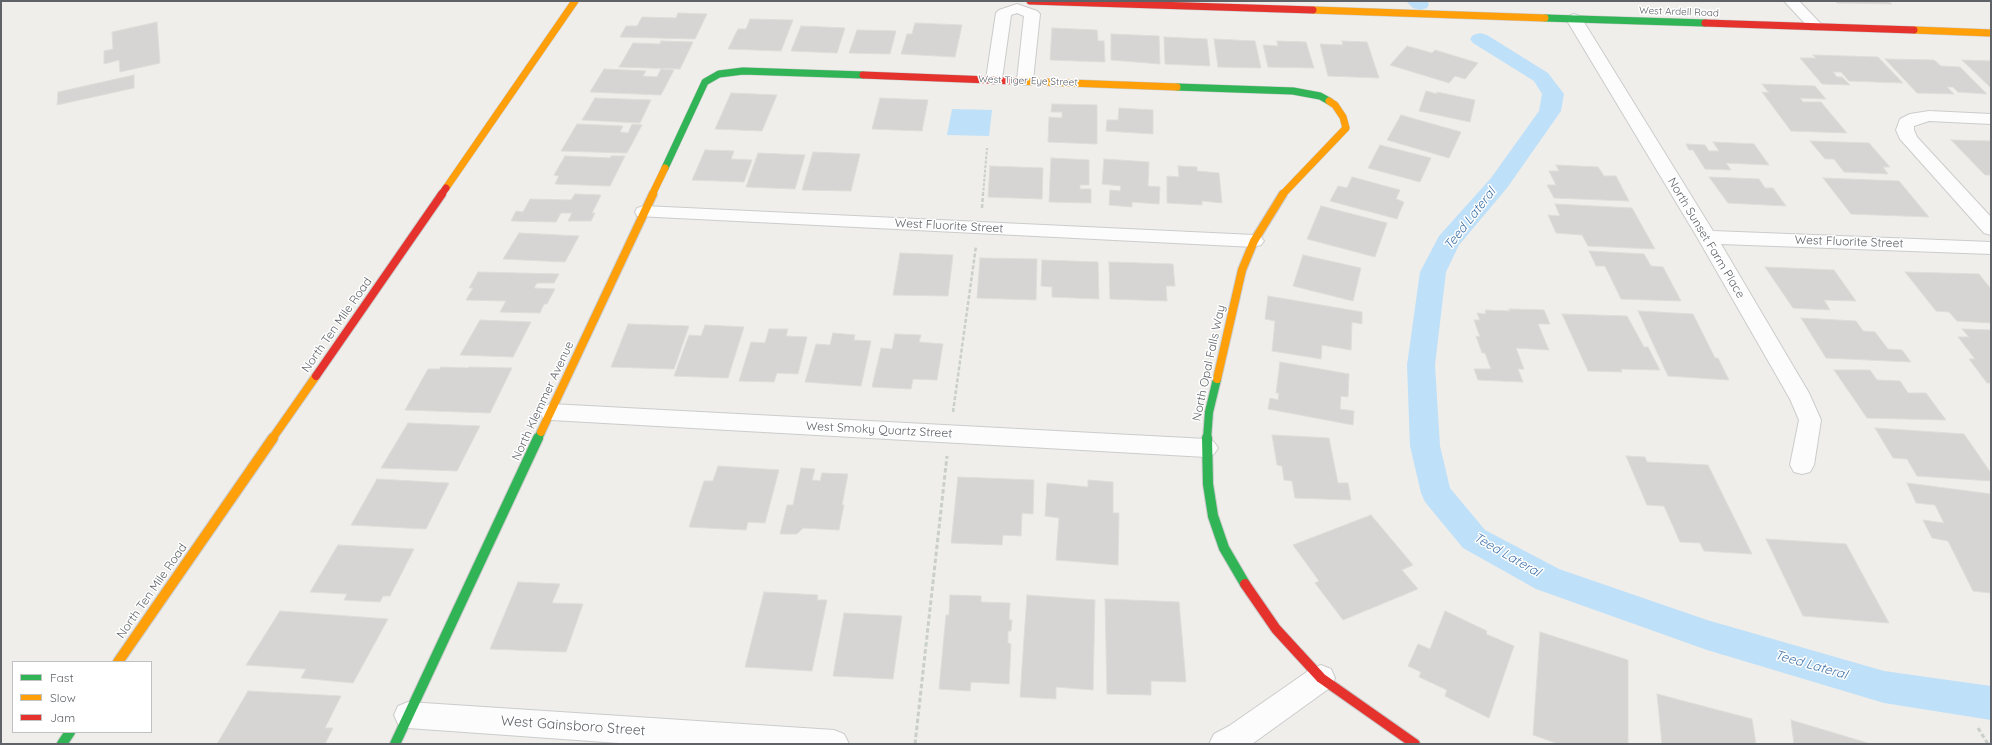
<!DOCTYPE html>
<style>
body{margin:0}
#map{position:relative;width:1992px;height:745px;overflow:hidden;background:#efeeea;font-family:Quicksand,sans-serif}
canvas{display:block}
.frame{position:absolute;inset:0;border:2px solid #5f6368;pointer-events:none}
.legend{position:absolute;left:12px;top:661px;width:140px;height:72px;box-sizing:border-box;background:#fff;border:1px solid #bfc1c3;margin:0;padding:5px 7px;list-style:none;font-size:12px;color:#5f6368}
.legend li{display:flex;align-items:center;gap:8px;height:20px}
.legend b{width:20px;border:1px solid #bfc1c3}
</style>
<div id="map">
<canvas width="1992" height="745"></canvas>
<div class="frame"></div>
<ul class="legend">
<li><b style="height:5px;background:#30b455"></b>Fast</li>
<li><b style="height:5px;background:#ff9f0a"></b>Slow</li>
<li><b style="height:5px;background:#e5322d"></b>Jam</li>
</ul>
</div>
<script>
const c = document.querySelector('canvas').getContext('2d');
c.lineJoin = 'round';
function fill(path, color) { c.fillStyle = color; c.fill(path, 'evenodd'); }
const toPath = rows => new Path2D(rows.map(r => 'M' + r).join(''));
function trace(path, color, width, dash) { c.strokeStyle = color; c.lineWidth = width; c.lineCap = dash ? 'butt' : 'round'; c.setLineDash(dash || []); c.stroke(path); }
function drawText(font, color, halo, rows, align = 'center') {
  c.font = font + ' Quicksand,sans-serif'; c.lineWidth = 3; c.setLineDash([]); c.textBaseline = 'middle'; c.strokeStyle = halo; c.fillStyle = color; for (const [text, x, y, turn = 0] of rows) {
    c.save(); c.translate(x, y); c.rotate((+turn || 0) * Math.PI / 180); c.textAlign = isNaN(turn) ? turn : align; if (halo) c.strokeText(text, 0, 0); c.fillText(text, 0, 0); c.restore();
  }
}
const water = toPath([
 [952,109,992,110,989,136,947,135]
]);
const canal = toPath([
 [1406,1,1427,1,1429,4,1427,8,1420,10,1413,8,1406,1],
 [1480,33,1487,35,1548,73,1564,94,1561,111,1507,188,1459,245,1446,272,1435,365,1440,446,1450,488,1485,530,1559,569,1707,620,1884,671,1991,686,1991,720,1884,703,1707,650,1536,589,1463,548,1425,502,1421,493,1410,446,1407,365,1420,272,1439,236,1491,178,1539,111,1542,94,1534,81,1473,43,1470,39,1473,35,1480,33]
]);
const building = toPath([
 [1835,1,1888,1,1892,4,1837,3,1835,1],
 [678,13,707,14,695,39,620,37,626,26,637,26,642,17,676,18,678,13],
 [750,19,793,20,781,51,728,49,738,29,746,29,750,19],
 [157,22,160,63,120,72,119,60,104,64,104,51,113,49,112,32,157,22],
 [915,23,962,25,955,57,901,54,907,34,912,34,915,23],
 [801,26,845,28,837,53,791,51,801,26],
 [1052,28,1097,30,1098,41,1104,41,1105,62,1050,60,1052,28],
 [857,30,896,31,890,54,849,53,857,30],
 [1111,34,1159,36,1160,64,1111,60,1111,34],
 [1164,37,1207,39,1210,66,1165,64,1164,37],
 [1214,39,1255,41,1261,68,1218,67,1214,39],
 [661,41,693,42,680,69,619,67,633,43,660,44,661,41],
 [1277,41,1306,42,1314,68,1268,67,1263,45,1278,46,1277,41],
 [1342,41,1367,42,1379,78,1328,76,1320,44,1343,45,1342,41],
 [1407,46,1432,53,1435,50,1478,63,1465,79,1455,76,1449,83,1390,65,1407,46],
 [1813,55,1878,57,1903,83,1849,81,1841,72,1833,72,1837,77,1842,77,1850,85,1822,84,1800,58,1816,58,1813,55],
 [1885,59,1934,60,1941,66,1960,67,1987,94,1958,92,1953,87,1947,87,1954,94,1917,93,1885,59],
 [1962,60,1991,61,1991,88,1962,60],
 [604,69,646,71,643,76,657,77,661,69,674,70,661,95,590,92,604,69],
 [134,75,134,88,57,105,58,92,134,75],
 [1762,84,1815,86,1826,99,1800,98,1803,102,1821,102,1847,133,1791,131,1762,92,1769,93,1762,84],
 [1426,91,1437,94,1437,92,1475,100,1470,122,1419,111,1426,91],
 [731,93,777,95,762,131,715,129,731,93],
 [595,98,651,100,640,123,582,120,595,98],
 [880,98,928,100,922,131,872,129,880,98],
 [1052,104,1097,105,1097,144,1048,142,1049,117,1062,118,1062,112,1051,112,1052,104],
 [1119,108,1153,110,1153,134,1106,131,1107,120,1118,120,1119,108],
 [1401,115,1461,132,1449,158,1387,140,1401,115],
 [577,124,623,126,620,132,628,133,632,124,642,125,627,153,561,151,577,124],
 [1951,140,1991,141,1991,175,1985,175,1951,140],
 [1810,141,1869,143,1890,167,1883,167,1888,174,1844,172,1834,159,1825,159,1810,141],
 [1713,142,1754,144,1769,165,1726,163,1731,170,1705,169,1693,150,1689,150,1686,144,1705,145,1709,151,1719,151,1713,142],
 [1380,145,1431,158,1420,182,1368,168,1380,145],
 [705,150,734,151,731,159,752,160,744,182,692,180,705,150],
 [813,152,860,154,851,191,802,190,813,152],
 [758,153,805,155,795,189,746,187,758,153],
 [565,156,610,158,611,156,625,156,610,186,555,184,559,176,554,175,565,156],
 [1051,158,1089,160,1089,185,1080,185,1080,189,1091,189,1091,203,1049,202,1051,158],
 [1104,159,1149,162,1148,186,1160,187,1159,204,1132,202,1132,207,1109,205,1110,190,1120,191,1121,186,1102,184,1104,159],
 [1556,165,1598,167,1604,176,1616,176,1629,201,1554,198,1547,185,1556,185,1549,171,1559,171,1556,165],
 [990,166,1043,168,1042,199,988,197,990,166],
 [1178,166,1197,167,1197,171,1219,173,1222,203,1202,201,1202,205,1167,203,1167,176,1179,177,1178,166],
 [1352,177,1400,190,1396,199,1404,202,1397,219,1330,201,1338,186,1347,188,1352,177],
 [1709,177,1759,179,1765,188,1773,188,1786,206,1728,203,1709,177],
 [1823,178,1899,181,1929,217,1851,214,1823,178],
 [575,194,601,195,592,213,595,213,591,221,568,221,572,213,561,213,556,222,511,221,516,211,523,212,530,199,571,200,575,194],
 [1555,204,1632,208,1655,249,1588,246,1582,235,1556,233,1548,215,1560,216,1555,204],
 [1321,206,1387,223,1375,257,1307,239,1321,206],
 [519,233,579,236,565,262,503,259,519,233],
 [1589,251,1644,254,1651,266,1663,267,1681,301,1621,299,1605,266,1596,266,1589,251],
 [900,253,953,255,948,296,893,295,900,253],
 [1303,255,1361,268,1353,301,1293,286,1303,255],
 [980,258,1037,259,1036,300,977,298,980,258],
 [1042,260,1098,262,1099,299,1052,297,1052,287,1041,286,1042,260],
 [1109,262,1173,264,1175,286,1166,286,1167,301,1110,299,1109,262],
 [1765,267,1834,270,1856,301,1824,300,1830,310,1793,308,1765,267],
 [478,272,559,274,554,283,537,283,534,288,555,289,547,304,544,304,540,313,500,312,506,301,466,300,473,288,469,288,478,272],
 [1905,272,1979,274,1991,289,1991,323,1957,321,1949,312,1936,311,1905,272],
 [1268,296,1362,312,1362,324,1352,322,1351,350,1322,345,1321,359,1272,351,1275,321,1265,319,1268,296],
 [1509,309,1544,310,1550,324,1538,324,1549,350,1516,348,1524,369,1518,369,1523,382,1478,380,1474,369,1491,369,1485,353,1482,353,1476,336,1480,337,1474,320,1480,320,1477,313,1486,314,1485,310,1510,311,1509,309],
 [1638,311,1693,314,1715,358,1718,358,1729,380,1668,376,1638,311],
 [1562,314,1627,316,1644,347,1648,347,1660,370,1621,369,1622,372,1588,371,1562,314],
 [1801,318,1856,321,1863,331,1875,332,1888,349,1902,350,1911,362,1826,358,1801,318],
 [480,320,531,322,513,357,460,355,480,320],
 [628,324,689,326,674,369,611,367,628,324],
 [705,325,744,327,728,378,674,376,689,335,701,336,705,325],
 [769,329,788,329,786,336,807,337,798,374,777,373,774,382,739,381,751,342,765,343,769,329],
 [1962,329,1991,330,1991,383,1987,383,1969,359,1975,359,1958,337,1969,337,1962,329],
 [833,333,855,335,854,340,871,341,861,386,805,382,816,344,830,345,833,333],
 [895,334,921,335,919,342,943,344,937,380,913,379,911,389,872,387,881,348,892,349,895,334],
 [1280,362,1349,374,1348,397,1341,396,1340,409,1354,411,1353,425,1268,409,1270,398,1278,400,1279,393,1276,393,1280,362],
 [441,367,468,368,469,367,512,368,490,413,405,410,428,369,440,369,441,367],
 [1834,370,1870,370,1877,380,1900,381,1908,393,1926,393,1946,420,1867,418,1834,370],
 [408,423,480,426,457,471,381,468,408,423],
 [1875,428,1964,434,1991,473,1991,481,1917,476,1907,459,1893,458,1875,428],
 [1272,435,1329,438,1338,483,1348,483,1351,500,1295,498,1292,481,1284,480,1282,466,1277,465,1272,435],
 [1626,456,1645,457,1647,462,1708,465,1752,554,1704,551,1700,543,1680,542,1664,506,1647,505,1626,456],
 [718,466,779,470,765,523,748,522,746,530,689,527,704,481,713,481,718,466],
 [801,468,815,469,812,480,820,481,822,473,848,474,842,505,844,505,839,530,803,528,797,534,780,534,787,505,793,505,801,468],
 [958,477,1034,480,1033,514,1022,513,1021,536,1003,535,1002,545,951,543,958,477],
 [377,479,449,483,426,529,351,525,377,479],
 [1088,480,1113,482,1113,513,1119,513,1118,565,1056,560,1059,518,1045,516,1047,483,1088,487,1088,480],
 [1907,483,1991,494,1991,593,1973,591,1948,541,1932,538,1923,520,1944,523,1935,505,1916,503,1907,483],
 [1371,515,1413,565,1402,570,1418,589,1343,620,1315,583,1319,581,1293,545,1371,515],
 [1766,539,1846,544,1889,623,1803,616,1766,539],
 [338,545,414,549,390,596,383,596,380,602,344,600,347,594,310,592,338,545],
 [518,582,560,584,552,603,583,604,566,652,490,649,518,582],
 [764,592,818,595,817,600,827,600,812,671,745,667,764,592],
 [950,595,981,596,981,602,1010,603,1009,620,1012,620,1011,631,1008,631,1008,643,1011,644,1009,684,971,682,970,691,939,689,946,615,949,615,950,595],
 [1027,595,1095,600,1093,690,1056,687,1056,699,1020,697,1027,595],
 [1105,599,1179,602,1186,682,1151,681,1151,695,1107,694,1105,599],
 [280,611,388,619,353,683,301,678,306,669,246,665,280,611],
 [1445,611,1487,631,1486,634,1514,646,1489,718,1445,696,1447,690,1419,677,1421,672,1408,666,1418,644,1430,649,1445,611],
 [844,613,902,616,893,679,833,676,844,613],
 [1540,632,1628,660,1628,744,1559,744,1533,735,1540,632],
 [248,691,341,696,325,728,333,728,325,744,217,744,248,691],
 [1657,694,1752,719,1756,744,1662,744,1657,694],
 [1791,720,1871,744,1794,744,1791,720]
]);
const pathFar2 = toPath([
 [983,195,987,148]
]);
const pathFar1 = toPath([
 [982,208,983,194],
 [953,412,976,246]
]);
const path = toPath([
 [1978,728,1988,744],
 [915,744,947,456]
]);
const street = toPath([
 [1784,1,1799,1,1821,24,1824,27,1821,30,1811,30,1784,1],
 [1017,4,1037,11,1040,14,1033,80,1031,83,1025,85,1019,83,1017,80,1024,16,1017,13,1011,15,1002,79,1000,82,994,84,988,82,986,79,996,13,999,10,1017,4],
 [1574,14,1579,16,1582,19,1713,231,1991,242,1991,254,1721,244,1809,393,1821,420,1814,465,1810,472,1802,474,1794,472,1790,465,1799,420,1790,399,1697,237,1566,19,1569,16,1574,14],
 [1929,111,1991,114,1991,124,1929,121,1914,126,1914,130,1917,137,1991,217,1991,235,1984,233,1900,139,1896,130,1900,119,1910,114,1929,111],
 [644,206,1254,235,1261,237,1264,241,1261,245,1254,247,637,216,635,212,637,208,644,206],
 [551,404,1206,439,1214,442,1218,448,1214,454,1206,457,551,420,543,418,540,412,543,406,551,404],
 [1321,665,1331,669,1335,678,1331,687,1252,744,1209,744,1214,734,1229,726,1311,669,1321,665],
 [408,702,834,730,844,734,849,744,633,744,408,728,398,724,394,715,398,706,408,702]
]);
const fastFar2 = toPath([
 [1545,18,1705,23],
 [1177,87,1293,91,1320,96,1329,101],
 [665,168,705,82,719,74,743,71,863,75]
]);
const fastFar1 = toPath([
 [538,439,541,432],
 [1207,439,1209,412,1217,379]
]);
const fast = toPath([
 [1207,438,1208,484,1213,516,1224,548,1245,584],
 [62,744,70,732],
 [395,744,538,438]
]);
const slowFar2 = toPath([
 [1313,10,1545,18],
 [1914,30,1991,33],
 [1015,81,1177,87],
 [446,188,575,1],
 [652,195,665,168],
 [1282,195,1346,128,1343,117,1335,105,1329,101]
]);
const slowFar1 = toPath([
 [1217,379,1242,270,1254,241,1283,194],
 [541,432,653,194],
 [272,439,316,376]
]);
const slow = toPath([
 [118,662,273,438]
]);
const jamFar2 = toPath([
 [1030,1,1313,10],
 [1705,23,1914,30],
 [863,75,1015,81],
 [441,195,446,188]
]);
const jamFar1 = toPath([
 [316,376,442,194]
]);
const jam = toPath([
 [1245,584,1276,629,1321,678,1415,744]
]);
const farStreetnames = [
 ["West Ardell Road",1679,12,2],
 ["West Tiger Eye Street",1028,81,2]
];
const streetNames = [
 ["West Fluorite Street",949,226,3],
 ["North Sunset Farm Place",1706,238,59],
 ["West Fluorite Street",1849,242,2],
 ["North Ten Mile Road",337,325,-55],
 ["North Opal Falls Way",1209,363,-78],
 ["North Klemmer Avenue",543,401,-65],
 ["West Smoky Quartz Street",879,430,3],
 ["North Ten Mile Road",152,591,-55]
];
const waterNames = [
 ["Teed Lateral",1470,219,-52],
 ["Teed Lateral",1507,555,30],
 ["Teed Lateral",1811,665,16]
];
const nearStreetnames = [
 ["West Gainsboro Street",573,726,4]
];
fill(water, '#bfe0f9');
fill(canal, '#bfe0f9');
fill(building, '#d6d5d3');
trace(building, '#deddd9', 1);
trace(street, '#cbcccc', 2);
trace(fastFar2, '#cacacb', 8);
trace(fastFar1, '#cacacb', 10);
trace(fast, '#cacacb', 12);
trace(slowFar2, '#cacacb', 8);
trace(slowFar1, '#cacacb', 10);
trace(slow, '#cacacb', 12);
trace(jamFar2, '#cacacb', 8);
trace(jamFar1, '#cacacb', 10);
trace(jam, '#cacacb', 12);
trace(pathFar2, '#cacfcc', 2, [3, 1.5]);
trace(pathFar1, '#cacfcc', 2.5, [4, 2]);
trace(path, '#cacfcc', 3, [4.5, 2.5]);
fill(street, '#fdfcfc');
trace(fastFar2, '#30b455', 7);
trace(fastFar1, '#30b455', 8);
trace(fast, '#30b455', 10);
trace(slowFar2, '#ff9f0a', 7);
trace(slowFar1, '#ff9f0a', 8);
trace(slow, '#ff9f0a', 10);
trace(jamFar2, '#e5322d', 7);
trace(jamFar1, '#e5322d', 8);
trace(jam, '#e5322d', 10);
drawText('10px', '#5f6368', '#fff', farStreetnames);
drawText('12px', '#5f6368', '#fff', streetNames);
drawText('italic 13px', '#4174aa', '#fff', waterNames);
drawText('14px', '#5f6368', '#fff', nearStreetnames);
</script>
